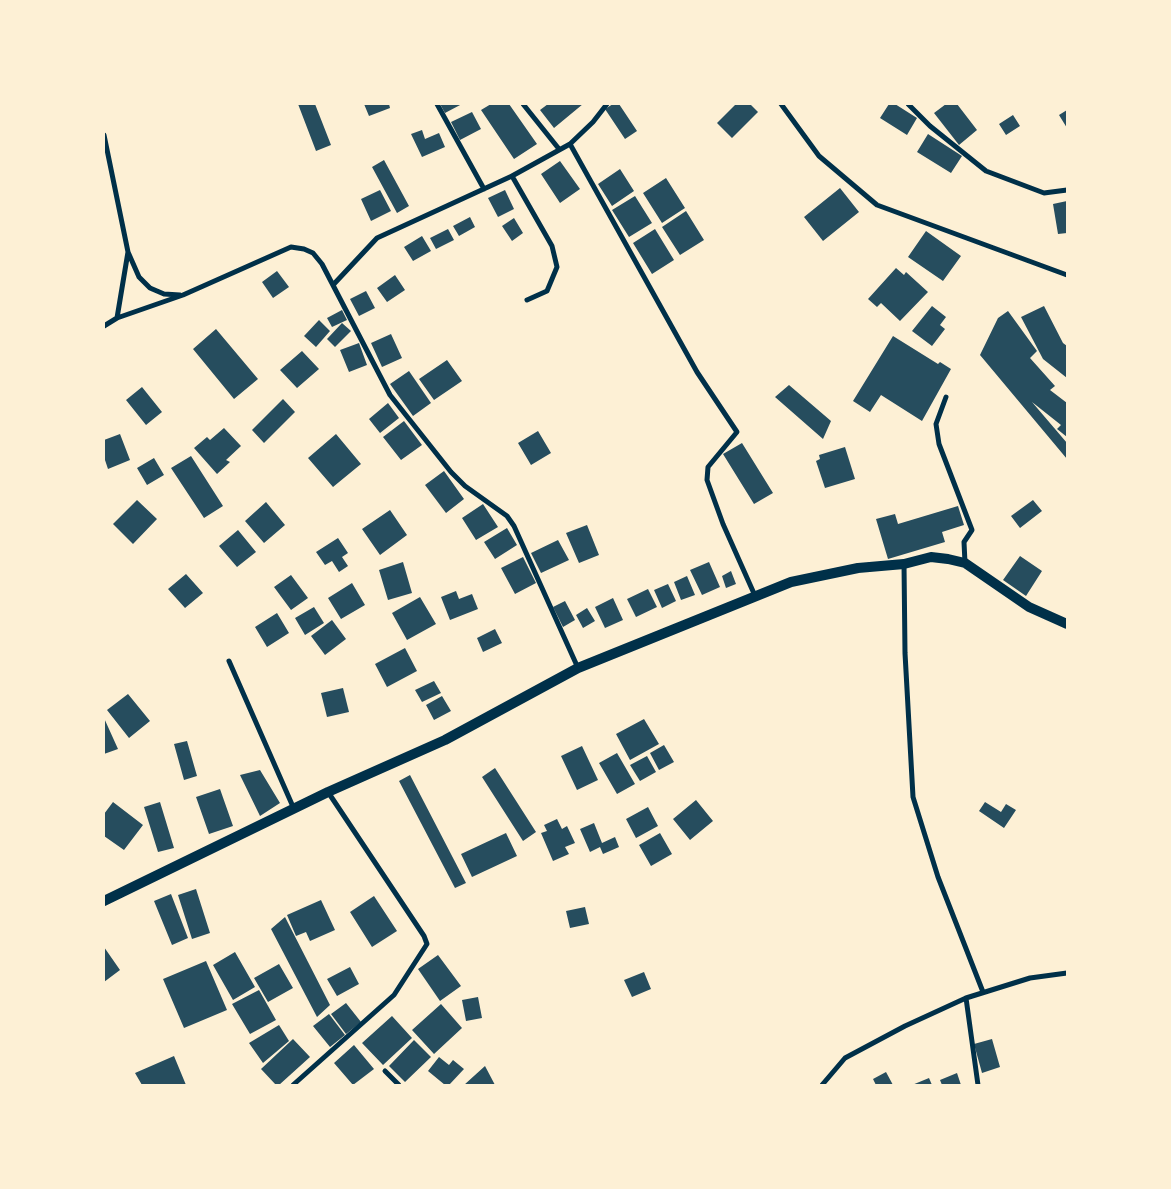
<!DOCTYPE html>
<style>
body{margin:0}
#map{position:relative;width:1171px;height:1189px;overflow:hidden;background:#fdf0d5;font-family:Karla,sans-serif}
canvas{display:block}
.frame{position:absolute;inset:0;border:105px solid #fdf0d5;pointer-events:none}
</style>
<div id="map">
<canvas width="1171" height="1189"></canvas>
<div class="frame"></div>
</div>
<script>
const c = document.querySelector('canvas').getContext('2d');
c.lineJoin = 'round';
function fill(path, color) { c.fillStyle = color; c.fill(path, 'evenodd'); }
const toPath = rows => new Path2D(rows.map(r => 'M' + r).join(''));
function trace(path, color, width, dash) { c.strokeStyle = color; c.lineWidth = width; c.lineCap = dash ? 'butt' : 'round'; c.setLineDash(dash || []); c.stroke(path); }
const building = toPath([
 [298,104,315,104,331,145,316,151],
 [364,104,389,104,390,108,369,116],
 [440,104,462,104,445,113],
 [491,104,509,104,537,144,514,159,481,110],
 [548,104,583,104,554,128,540,110],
 [613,104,619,104,637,131,625,139,605,109],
 [736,104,750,104,758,112,732,138,717,123],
 [889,104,895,104,917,118,907,135,880,118],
 [946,104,957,104,977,130,959,145,934,113],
 [1067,110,1067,128,1059,115],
 [472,112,481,129,460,140,451,122],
 [1013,115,1020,126,1006,135,999,124],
 [422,130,425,139,439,133,445,147,422,157,411,134],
 [928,134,962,156,951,173,917,152],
 [384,160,409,206,397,213,372,167],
 [560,161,580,189,560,203,541,174],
 [620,169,634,191,612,206,598,184],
 [666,178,685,208,662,223,643,193],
 [840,188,859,212,823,241,804,217],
 [380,190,391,211,371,221,361,199],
 [505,190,514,209,498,217,488,198],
 [635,196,652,223,629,237,612,210],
 [1067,201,1067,233,1058,234,1053,204],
 [686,211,704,240,680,255,662,227],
 [470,217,475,227,459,236,453,226],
 [514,218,523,233,512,241,502,226],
 [448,229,454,240,436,249,430,238],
 [655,229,674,260,652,274,633,243],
 [926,231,961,256,943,281,908,257],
 [422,236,431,251,413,261,404,247],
 [896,268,904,275,906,272,928,292,900,321,881,303,877,307,868,299],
 [277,271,289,287,273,298,262,282],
 [395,275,405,290,387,302,377,288],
 [366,291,375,308,359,316,350,299],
 [932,306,946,317,940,325,945,329,932,346,912,331],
 [1044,306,1063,343,1067,346,1067,378,1043,359,1021,317],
 [342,310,347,320,332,327,327,318],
 [1008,311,1037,351,1030,358,1055,386,1050,390,1067,403,1067,437,1057,429,1061,425,1032,402,1067,443,1067,459,980,355,998,318],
 [319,320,330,331,316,347,304,336],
 [342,323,351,331,335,347,327,339],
 [216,329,258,379,234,399,193,349],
 [391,334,402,358,382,367,371,343],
 [893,336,938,364,940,362,951,369,922,421,881,395,870,412,853,401],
 [359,343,367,365,349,372,340,350],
 [302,351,319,369,297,388,280,370],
 [447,360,462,381,434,400,419,379],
 [409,371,431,403,413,416,390,384],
 [789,385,831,421,823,439,775,397],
 [142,387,162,412,146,425,126,400],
 [283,399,295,412,264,443,252,430],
 [388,403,399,418,380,433,369,419],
 [404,421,422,445,401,460,383,437],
 [224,428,241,446,226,460,230,462,217,474,194,448,207,437,210,440],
 [538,431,551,453,531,465,518,443],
 [120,434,130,460,108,469,104,457,104,440],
 [336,434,361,464,333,487,308,458],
 [742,443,773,493,754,504,723,454],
 [845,447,855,479,825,488,816,461,820,459,819,455],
 [191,456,223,506,204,518,171,468],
 [154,458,164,475,147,485,137,468],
 [444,471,464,499,446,513,425,485],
 [137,500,157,519,133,544,113,524],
 [1033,500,1042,511,1020,528,1011,516],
 [266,502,285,525,264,543,245,521],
 [483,504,498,527,476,540,462,518],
 [958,506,964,525,942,532,945,542,888,559,876,519,895,514,898,524],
 [390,510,407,535,380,555,362,529],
 [587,525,599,555,579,563,566,533],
 [507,528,517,545,495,559,484,542],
 [238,530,256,552,237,567,219,546],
 [338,538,348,553,342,557,348,566,339,572,332,561,325,565,316,552],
 [558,540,569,560,541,573,531,553],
 [1020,556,1042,571,1026,596,1003,580],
 [523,557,536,583,515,594,501,568],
 [403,562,412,593,388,600,379,570],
 [709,562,720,587,702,595,690,570],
 [731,571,736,584,726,588,722,576],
 [186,574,203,593,185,608,168,589],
 [291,575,308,598,291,610,274,587],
 [687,576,695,595,681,600,674,582],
 [352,583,365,605,341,619,328,598],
 [668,584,676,601,662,608,654,590],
 [648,589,657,607,636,617,627,599],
 [456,591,459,599,472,594,478,609,450,620,441,597],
 [420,597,436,624,407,640,392,613],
 [613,598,623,620,605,628,595,607],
 [565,601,575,620,563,627,553,607],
 [314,607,324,623,305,635,295,618],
 [587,608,595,621,583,628,576,615],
 [277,613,289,633,267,647,255,627],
 [332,620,346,639,325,655,311,636],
 [495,629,502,643,483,652,477,638],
 [405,648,417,671,387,687,375,664],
 [434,681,441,693,422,702,415,690],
 [343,688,349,712,327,717,321,693],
 [128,694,150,721,129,738,107,710],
 [442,696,451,711,434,720,426,705],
 [104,718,118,749,104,754],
 [644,719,659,744,630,760,616,734],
 [187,741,197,776,184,780,174,744],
 [664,745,674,762,659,770,650,753],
 [582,746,598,780,577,790,561,756],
 [617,753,635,784,617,794,599,763],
 [647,756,656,772,640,781,630,765],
 [495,768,536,832,523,841,482,777],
 [260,770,280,803,260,816,240,775],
 [410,775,466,883,455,888,399,781],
 [220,789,233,826,209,834,196,797],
 [696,800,713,821,690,840,673,819],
 [113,802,143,825,124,850,104,836,104,814],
 [160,802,174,848,158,852,144,807],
 [985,802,1001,812,1006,804,1016,810,1004,828,979,811],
 [648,807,658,826,636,838,626,819],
 [557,819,562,829,567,826,575,843,565,847,569,854,553,861,541,833,547,831,544,825],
 [594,823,602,843,615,837,619,847,603,854,600,847,590,852,580,829],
 [506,833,517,856,472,877,461,854],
 [660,833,672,854,651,866,639,845],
 [196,889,210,933,192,939,178,895],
 [171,894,188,938,172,945,154,901],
 [374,896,397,931,372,947,350,912],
 [321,900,335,930,310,941,306,932,296,936,287,915],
 [585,907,589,924,570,928,566,911],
 [285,917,330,1005,317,1017,271,929],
 [104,947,120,970,104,982],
 [235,952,255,987,233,1000,213,965],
 [438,955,461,986,440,1001,418,969],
 [206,961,227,1010,184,1028,163,979],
 [279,964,293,988,268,1002,254,978],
 [350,967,359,984,337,996,327,979],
 [644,972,651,989,632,997,624,980],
 [259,990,276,1020,250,1034,232,1004],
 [478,997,482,1018,466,1021,462,1000],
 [346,1003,361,1022,346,1034,331,1014],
 [441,1004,462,1028,434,1054,412,1030],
 [329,1014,345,1035,330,1047,313,1026],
 [392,1016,412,1038,383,1065,362,1043],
 [279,1025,289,1041,263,1063,249,1043],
 [293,1039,310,1057,279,1085,276,1085,261,1069],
 [992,1039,1000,1067,982,1073,974,1044],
 [414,1040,431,1057,405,1082,389,1066],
 [354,1045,374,1069,353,1085,334,1063],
 [174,1056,186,1085,142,1085,135,1073],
 [439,1057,449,1065,453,1060,464,1069,449,1085,445,1085,428,1071],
 [485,1066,495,1085,464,1085],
 [886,1072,893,1085,876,1085,873,1079],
 [957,1073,961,1085,942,1085,940,1080],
 [929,1078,932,1085,912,1085]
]);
const minor = toPath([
 [437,104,484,189],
 [523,104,559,149],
 [781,104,819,156,877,205,1067,275],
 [908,104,930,126,986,171,1044,193,1067,190],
 [104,135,128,252,117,318,104,326],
 [570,144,697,372,737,432,708,467,707,480,723,524,756,598],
 [512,176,552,246,557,267,547,291,527,300],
 [128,252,139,277,150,288,164,294,180,295],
 [333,285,377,238,512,176,570,144,593,122,607,104],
 [117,318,183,295,291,247,304,249,313,253,322,264,390,395,451,472,465,486,507,516,514,526,578,668],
 [946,397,936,424,939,444,972,530,964,542,965,563],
 [904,564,905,653,913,797,938,877,983,992],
 [229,661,294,809],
 [966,998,978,1085],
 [385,1071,399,1085],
 [293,1085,394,995,427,944,424,936,328,792],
 [822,1085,845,1058,905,1026,966,998,1030,978,1067,973]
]);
const secondary = toPath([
 [104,901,328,792,445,740,578,668,791,582,858,568,904,564,931,557,948,559,965,563,1029,607,1067,624]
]);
fill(building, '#264d5e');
trace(minor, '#003049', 5);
trace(secondary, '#003049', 10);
</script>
